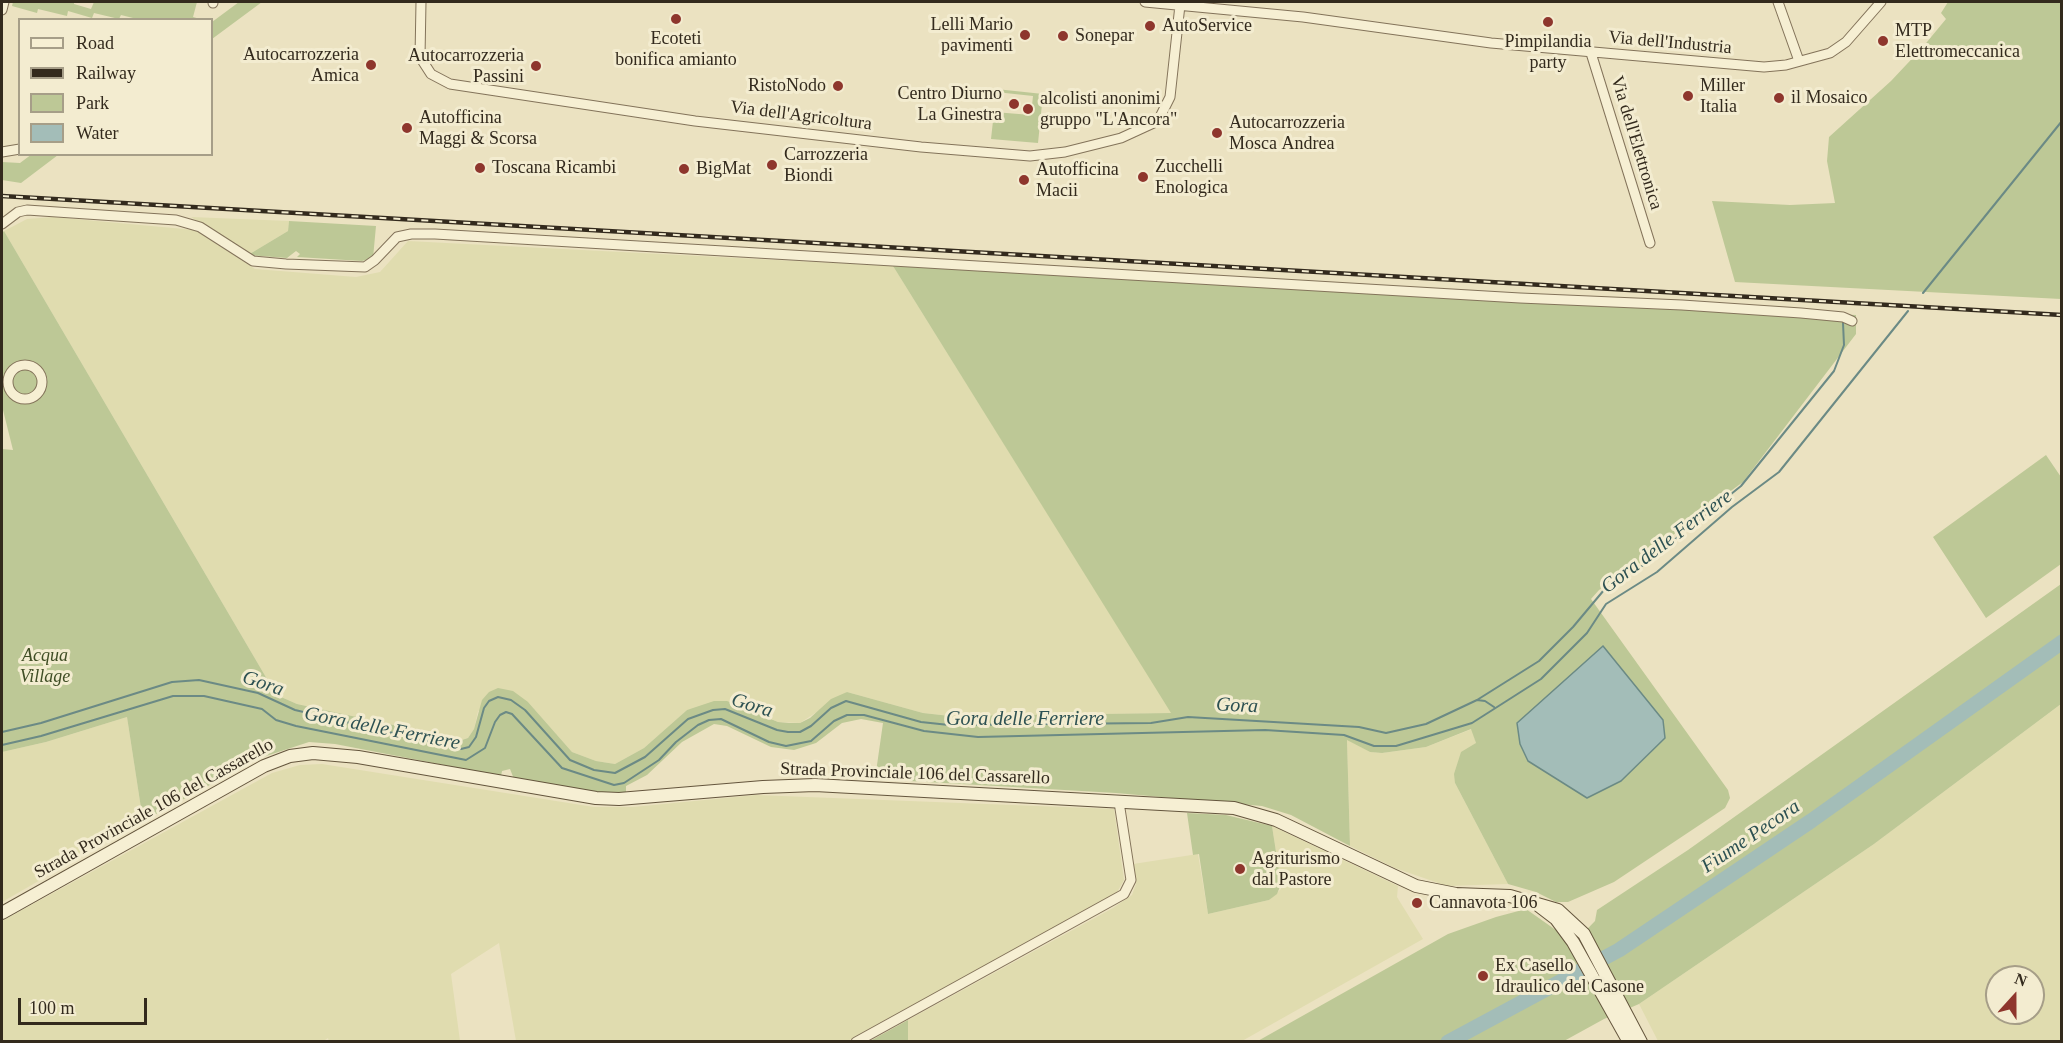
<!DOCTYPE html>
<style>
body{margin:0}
#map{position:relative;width:2063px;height:1043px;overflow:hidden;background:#ebe2c1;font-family:Georgia,serif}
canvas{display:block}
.frame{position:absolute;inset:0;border:3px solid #332a1d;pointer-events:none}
.legend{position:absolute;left:18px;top:18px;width:195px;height:138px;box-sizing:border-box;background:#f3ecd0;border:2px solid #a69e88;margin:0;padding:8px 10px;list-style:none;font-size:18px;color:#332a1d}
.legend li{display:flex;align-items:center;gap:12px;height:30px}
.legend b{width:30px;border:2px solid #a69e88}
.north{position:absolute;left:1985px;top:965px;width:60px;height:60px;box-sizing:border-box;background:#f3ecd0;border:2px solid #a69e88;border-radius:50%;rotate:21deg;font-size:16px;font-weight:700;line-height:24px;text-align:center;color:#332a1d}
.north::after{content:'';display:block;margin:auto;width:21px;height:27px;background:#8e362d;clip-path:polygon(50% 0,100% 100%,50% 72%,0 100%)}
.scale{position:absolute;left:18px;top:998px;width:129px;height:27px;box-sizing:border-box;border:3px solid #332a1d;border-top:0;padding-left:8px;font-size:18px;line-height:21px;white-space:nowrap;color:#332a1d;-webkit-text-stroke:4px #f3ecd0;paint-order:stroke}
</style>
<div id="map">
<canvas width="2063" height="1043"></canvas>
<div class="frame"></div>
<ul class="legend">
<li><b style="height:8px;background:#f6efd3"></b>Road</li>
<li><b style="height:8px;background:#332a1d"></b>Railway</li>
<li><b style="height:16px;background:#bdc896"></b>Park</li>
<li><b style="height:16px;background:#a3bdb8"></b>Water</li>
</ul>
<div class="north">N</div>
<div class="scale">100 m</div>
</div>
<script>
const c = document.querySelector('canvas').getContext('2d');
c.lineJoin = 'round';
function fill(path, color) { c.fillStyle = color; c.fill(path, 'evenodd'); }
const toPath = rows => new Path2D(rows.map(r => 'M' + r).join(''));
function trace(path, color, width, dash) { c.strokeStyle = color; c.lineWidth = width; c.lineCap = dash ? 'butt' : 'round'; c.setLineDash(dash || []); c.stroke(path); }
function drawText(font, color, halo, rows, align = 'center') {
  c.font = font + ' Georgia,serif'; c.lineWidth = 6; c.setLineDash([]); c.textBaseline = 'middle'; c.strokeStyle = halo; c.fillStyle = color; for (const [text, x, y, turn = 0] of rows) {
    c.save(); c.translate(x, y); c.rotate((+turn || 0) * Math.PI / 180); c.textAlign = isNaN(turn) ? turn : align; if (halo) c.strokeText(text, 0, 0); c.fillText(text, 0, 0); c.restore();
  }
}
const farmland = toPath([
 [53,217,195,230,255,269,356,277,380,272,408,241,893,266,1172,713,950,716,923,713,847,692,800,723,778,722,742,706,687,710,644,748,615,764,596,761,572,752,528,702,478,711,474,729,468,738,462,740,297,704,272,693,267,679,4,231,27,219],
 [191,217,289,221,288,231,248,255],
 [2061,704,2061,1041,1658,1041,1639,1004,1874,844],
 [1997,977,2033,977,2033,1013,1997,1013],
 [127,717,143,821,2,902,2,752,46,742],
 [1472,729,1476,743,1455,783,1508,884,1447,886,1395,868,1350,846,1347,739,1370,752,1382,753,1426,747],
 [322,764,594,807,633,807,756,795,1114,809,1124,880,1116,894,846,1042,516,1041,499,943,451,974,460,1041,329,1042,328,1038,322,1042,2,1041,2,921,272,773,300,765],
 [1272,826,1398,886,1397,897,1423,939,1242,1041,908,1042,908,1020,1113,908,1132,895,1136,884,1133,864,1198,854,1208,914,1269,900,1281,889,1281,884]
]);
const green = toPath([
 [13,2,74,2,74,4,91,9,94,2,197,2,193,17,200,19,137,19,121,15,119,19,94,13,92,18,68,11,67,16,38,9,37,13,12,6],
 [239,2,262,2,212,39,212,22],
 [1948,2,2061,2,2061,299,1735,282,1712,201,1790,205,1835,203,1827,161,1829,137,1891,81,1922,48,1946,19,1941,13],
 [996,89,1043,94,1038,143,991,139,994,112,1031,115,1033,96,996,92],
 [32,154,58,155,21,183,2,180,2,162,20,163],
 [289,221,376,226,373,258,362,261,297,257,300,254,296,251,287,258,248,255,288,231],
 [4,231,267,679,272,693,297,704,462,740,468,738,474,729,482,700,489,692,498,688,513,691,528,702,572,752,596,761,615,764,644,748,687,710,714,701,727,701,778,722,789,723,800,723,810,718,831,699,847,692,923,713,950,716,1171,713,893,266,1565,302,1856,315,1856,334,1743,482,1687,523,1643,561,1599,590,1591,599,1728,790,1730,798,1725,808,1614,882,1568,902,1556,902,1536,892,1508,884,1455,783,1454,774,1461,752,1476,743,1471,729,1426,747,1382,753,1370,752,1347,740,1350,846,1291,815,1262,806,1116,793,875,779,883,723,861,719,842,723,816,743,794,750,771,747,727,726,714,724,682,742,647,775,626,786,626,793,574,791,514,779,510,769,502,771,501,776,335,744,309,742,260,758,143,821,127,717,46,742,2,752,2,449,13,450,2,406,2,233],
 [1663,720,1665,738,1621,781],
 [2046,455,2061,477,2061,564,1986,618,1933,537],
 [2061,584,2061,704,1874,844,1639,1004,1604,1019,1564,1041,1256,1042,1448,934,1496,917,1526,909,1560,933,1569,948,1595,921,1597,910,1688,850],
 [1187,813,1226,815,1272,826,1281,884,1277,894,1269,900,1208,914,1199,854,1193,855],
 [908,1020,908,1041,870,1041]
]);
const water = toPath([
 [1603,646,1663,720,1665,738,1621,781,1587,798,1528,761,1520,744,1517,723,1603,646]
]);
const stream = toPath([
 [1923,293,2062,121],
 [1477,700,1539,661,1573,627,1604,590,1642,566,1741,486,1834,371,1844,345,1843,323],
 [2,732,41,723,172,682,199,680,258,693,295,710,461,749,469,747,476,737,484,708,489,701,498,697,511,700,525,710,570,760,594,770,615,773,645,757,688,719,713,710,725,709,777,730,788,732,800,732,811,726,831,708,846,701,921,722,949,725,1151,723,1188,717,1359,727,1386,733,1426,724,1477,700,1485,701,1494,707],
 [2,745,41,736,173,696,204,696,262,709,276,720,296,726,466,760,485,748,495,722,500,715,506,712,512,714,562,768,614,785,624,783,659,760,676,742,698,725,709,720,721,719,769,742,786,746,811,741,834,721,847,715,864,715,924,731,978,737,1265,730,1344,735,1374,746,1396,746,1472,723,1541,679,1587,633,1606,604,1657,572,1732,507,1779,472,1908,311]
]);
const river = toPath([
 [1448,1042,1619,950,1811,821,2062,642]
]);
const street = toPath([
 [421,2,420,57,431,74,450,84,695,121,921,147,1030,156,1065,152,1121,138,1158,121,1170,97,1180,5],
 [1145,2,1303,17,1491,43,1764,67,1786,65,1830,53,1846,42,1881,2],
 [1778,2,1799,61],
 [213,3,213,2],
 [2,10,4,2],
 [1591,53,1650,243],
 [2,152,20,149],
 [2,224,18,212,27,210,176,220,200,227,253,261,286,264,365,267,375,260,397,237,411,234,435,234,1520,298,1682,305,1801,313,1843,317,1852,321],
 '8 382a17 17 0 1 1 34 0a17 17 0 1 1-34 0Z',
 [856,1042,1124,894,1131,880,1119,802]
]);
const secondary = toPath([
 [1539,906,1556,919,1573,942,1629,1042],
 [2,913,264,766,290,756,313,753,358,757,596,798,619,799,763,787,815,785,1234,808,1276,820,1416,886,1456,894,1510,896,1558,910,1584,934,1641,1042]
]);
const rail = toPath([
 [2,196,2062,315]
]);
const markers = [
 [676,19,6,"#8e362d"],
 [1548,22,6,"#8e362d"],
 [1150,26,6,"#8e362d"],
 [1025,35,6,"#8e362d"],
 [1063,36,6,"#8e362d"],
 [1883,41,6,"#8e362d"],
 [371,65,6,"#8e362d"],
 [536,66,6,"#8e362d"],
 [838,86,6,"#8e362d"],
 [1688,96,6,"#8e362d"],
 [1779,98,6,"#8e362d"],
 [1014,104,6,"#8e362d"],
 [1028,109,6,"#8e362d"],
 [407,128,6,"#8e362d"],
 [1217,133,6,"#8e362d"],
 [772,165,6,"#8e362d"],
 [480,168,6,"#8e362d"],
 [684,169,6,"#8e362d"],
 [1143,177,6,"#8e362d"],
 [1024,180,6,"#8e362d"],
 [1240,869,6,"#8e362d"],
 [1417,903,6,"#8e362d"],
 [1483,976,6,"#8e362d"]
];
const poiNames = [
 ["Lelli Mario",1013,25,"right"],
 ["pavimenti",1013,46,"right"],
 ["AutoService",1162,26],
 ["MTP",1895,31],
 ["Elettromeccanica",1895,52],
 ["Sonepar",1075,36],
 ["Ecoteti",676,39,"center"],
 ["bonifica amianto",676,60,"center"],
 ["Pimpilandia",1548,42,"center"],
 ["party",1548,63,"center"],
 ["Autocarrozzeria",359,55,"right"],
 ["Amica",359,76,"right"],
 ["Autocarrozzeria",524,56,"right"],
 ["Passini",524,77,"right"],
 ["RistoNodo",826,86,"right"],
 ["Miller",1700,86],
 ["Italia",1700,107],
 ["Centro Diurno",1002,94,"right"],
 ["La Ginestra",1002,115,"right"],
 ["il Mosaico",1791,98],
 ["alcolisti anonimi",1040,99],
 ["gruppo \"L'Ancora\"",1040,120],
 ["Autofficina",419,118],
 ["Maggi & Scorsa",419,139],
 ["Autocarrozzeria",1229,123],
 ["Mosca Andrea",1229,144],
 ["Carrozzeria",784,155],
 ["Biondi",784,176],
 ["Zucchelli",1155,167],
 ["Enologica",1155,188],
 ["Toscana Ricambi",492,168],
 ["BigMat",696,169],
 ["Autofficina",1036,170],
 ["Macii",1036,191],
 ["Agriturismo",1252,859],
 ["dal Pastore",1252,880],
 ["Cannavota 106",1429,903],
 ["Ex Casello",1495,966],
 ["Idraulico del Casone",1495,987]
];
const streetNames = [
 ["Via dell'Industria",1670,43,5],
 ["Via dell'Agricoltura",801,116,7],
 ["Via dell'Elettronica",1636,143,73],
 ["Strada Provinciale 106 del Cassarello",915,774,2],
 ["Strada Provinciale 106 del Cassarello",154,809,-29]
];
const parkNames = [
 ["Acqua",45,656],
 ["Village",45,677]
];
const waterNames = [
 ["Gora delle Ferriere",1667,542,-37],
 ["Gora",263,684,19],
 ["Gora",752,706,17],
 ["Gora",1237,706,3],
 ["Gora delle Ferriere",1025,720],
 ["Gora delle Ferriere",382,729,11],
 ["Fiume Pecora",1751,837,-34]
];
fill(farmland, '#e0dcaf');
fill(green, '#bdc896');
fill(water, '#a3bdb8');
trace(water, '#6b8a85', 1.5);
trace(stream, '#6b8a85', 2);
trace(river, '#a3bdb8', 15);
trace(street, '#83735a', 11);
trace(secondary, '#64553d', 14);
trace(street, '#f6efd3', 9);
trace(secondary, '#f6efd3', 12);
trace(rail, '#332a1d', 4.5);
trace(rail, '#f3ecd0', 2, [7]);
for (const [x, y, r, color] of markers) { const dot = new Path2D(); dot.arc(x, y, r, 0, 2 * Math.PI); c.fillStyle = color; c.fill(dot); trace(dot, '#f3ecd0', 2); }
drawText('18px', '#332a1d', '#f3ecd0', poiNames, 'left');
drawText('18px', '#332a1d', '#f3ecd0', streetNames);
drawText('italic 18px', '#404e25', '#f3ecd0', parkNames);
drawText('italic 20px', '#2d5152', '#f3ecd0', waterNames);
</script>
